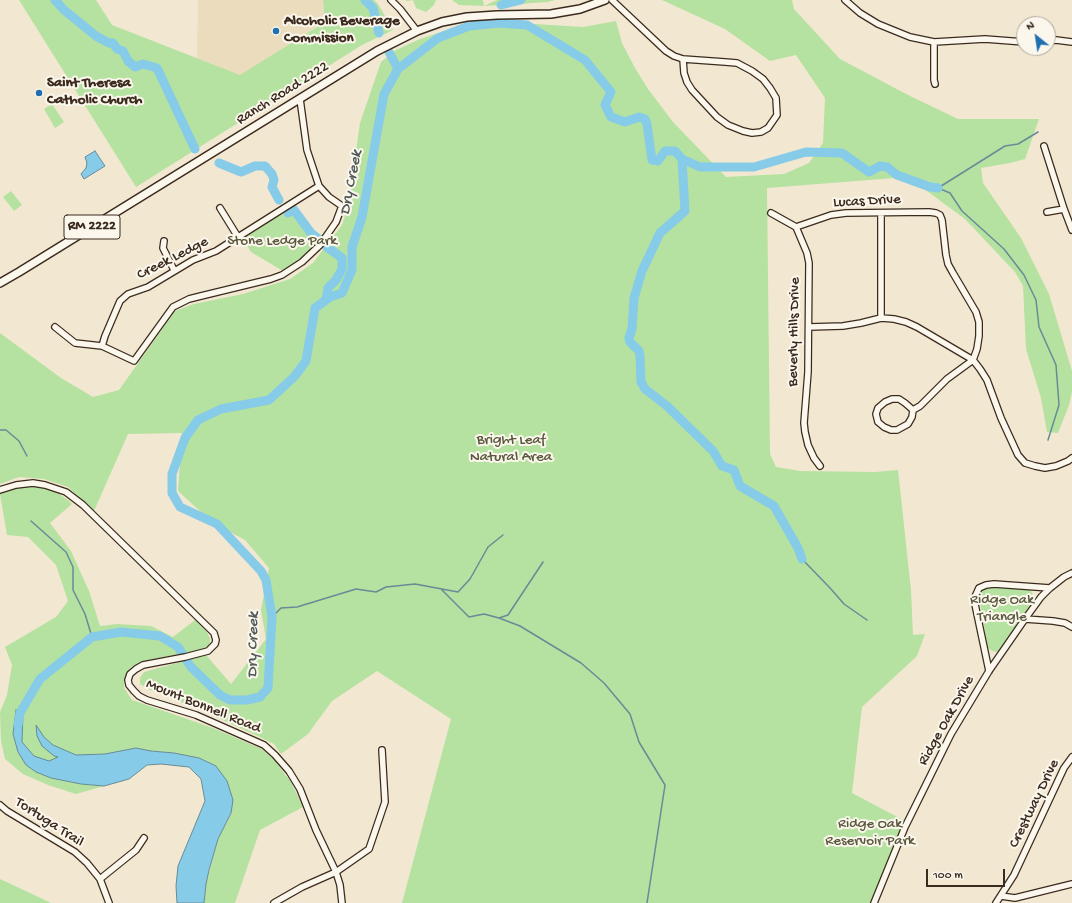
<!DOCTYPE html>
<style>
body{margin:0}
#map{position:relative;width:1072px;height:903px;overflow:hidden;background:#f2e7d1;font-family:"Gochi Hand",sans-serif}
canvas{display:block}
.north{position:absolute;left:1016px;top:16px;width:40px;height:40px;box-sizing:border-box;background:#fbf7ec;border:1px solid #aea59a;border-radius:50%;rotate:330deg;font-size:11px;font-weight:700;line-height:16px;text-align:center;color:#3b2a1e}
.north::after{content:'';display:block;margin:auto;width:14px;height:18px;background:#1f6fb2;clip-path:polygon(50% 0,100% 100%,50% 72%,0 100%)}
.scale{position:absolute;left:926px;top:869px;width:79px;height:18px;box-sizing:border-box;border:2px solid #3b2a1e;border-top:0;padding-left:5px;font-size:12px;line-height:14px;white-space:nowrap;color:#3b2a1e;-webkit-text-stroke:3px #fbf7ec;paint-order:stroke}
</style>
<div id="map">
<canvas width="1072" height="903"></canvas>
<div class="north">N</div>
<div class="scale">100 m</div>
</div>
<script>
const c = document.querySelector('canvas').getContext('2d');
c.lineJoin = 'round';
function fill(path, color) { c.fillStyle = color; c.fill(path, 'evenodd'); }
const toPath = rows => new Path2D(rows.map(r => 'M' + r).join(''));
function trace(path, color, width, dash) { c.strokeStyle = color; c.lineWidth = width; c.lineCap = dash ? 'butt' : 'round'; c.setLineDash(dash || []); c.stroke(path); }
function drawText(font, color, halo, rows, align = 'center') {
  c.font = font + ' "Gochi Hand",sans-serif'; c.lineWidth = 4; c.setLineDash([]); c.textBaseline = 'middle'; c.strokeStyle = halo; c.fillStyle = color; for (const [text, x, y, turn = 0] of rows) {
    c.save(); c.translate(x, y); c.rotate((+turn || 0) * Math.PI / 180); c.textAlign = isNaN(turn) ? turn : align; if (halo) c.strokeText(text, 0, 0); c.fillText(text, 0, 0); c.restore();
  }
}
const built = toPath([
 [198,0,323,0,325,21,240,76,197,58]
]);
const green = toPath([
 [19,0,96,0,112,25,240,75,325,22,323,0,374,0,378,4,393,30,362,45,136,187],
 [405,0,436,0,434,5,426,12,416,8,413,0,407,1],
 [452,0,483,0,484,6,497,0,555,0,548,2,484,6,459,5],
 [662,0,792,0,794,9,840,59,908,95,958,119,1039,119,1025,159,1010,163,981,168,983,183,1021,238,1049,294,1072,371,1072,392,1069,405,1058,433,1047,432,1041,398,1026,349,1023,286,1015,272,965,219,908,177,767,188,770,454,776,467,800,471,875,472,898,470,911,590,913,635,925,634,917,656,862,707,852,793,905,821,871,903,402,903,451,719,377,671,332,701,308,734,281,754,274,744,260,737,196,708,148,689,140,684,140,678,144,672,206,655,231,684,266,639,261,610,269,568,245,540,213,523,178,491,182,433,128,434,94,511,68,487,44,479,19,477,0,484,0,333,61,378,93,397,119,390,175,311,194,304,243,294,290,279,313,263,342,225,348,206,360,123,381,62,396,50,420,39,451,29,487,23,535,24,583,27,616,21,622,43,635,68,648,89,673,122,726,177,784,174,809,163,823,143,825,98,796,55,770,61,725,29],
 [52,104,64,122,55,128,44,109],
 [11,191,22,205,14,211,3,197],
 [296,205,319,244,303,258,283,271,251,252,243,239],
 [35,486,53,490,68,500,72,504,50,523,71,551,89,591,100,626,117,624,151,626,173,637,195,620,206,631,210,638,210,643,208,646,202,650,163,657,140,662,130,668,124,679,124,688,132,700,213,728,262,749,274,760,291,782,303,807,260,830,235,903,204,903,206,884,218,839,231,813,216,766,199,758,174,753,151,751,136,748,105,754,76,755,53,745,44,737,36,726,37,736,59,757,49,761,34,756,22,742,23,715,17,711,13,734,51,778,81,784,104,786,76,794,48,785,23,774,5,759,1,741,0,712,7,695,12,665,5,647,56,617,68,601,56,565,28,537,7,535,0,494,17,488],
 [988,588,1028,589,1031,591,1034,597,1033,600,999,651,997,652,992,651,988,648,980,603,979,596,982,591],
 [0,879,13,885,51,903,0,903]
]);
const water = toPath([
 [95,151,105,166,84,179,81,174,86,168,87,163,85,157,95,151],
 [16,710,23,715,22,742,34,756,49,761,58,757,54,756,42,746,37,736,36,725,44,737,53,745,76,755,105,754,136,748,151,751,174,753,199,758,216,766,227,781,233,800,231,813,218,839,209,870,206,884,204,903,177,903,176,886,178,866,205,801,201,779,189,767,161,764,147,765,129,779,104,786,81,784,51,778,36,772,26,765,18,752,13,734,16,710]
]);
const stream = toPath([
 [938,188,950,193,962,211,1004,249,1024,275,1036,300,1039,327,1056,365,1059,405,1048,440],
 [938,188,1005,146,1018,144,1038,132],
 [0,430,6,430,19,441,27,456],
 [31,521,66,552,73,567,73,590,85,614,92,637],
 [802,559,831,589,844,604,867,620],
 [442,590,469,617,484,614,499,618,508,615,543,562],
 [272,617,281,608,297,607,356,589,376,592,386,587,415,584,458,592,470,579,488,547,503,535],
 [499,618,520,626,581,663,604,683,630,714,639,742,665,785,647,903]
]);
const river = toPath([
 [55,0,64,10,96,36,109,43,113,43,117,49,123,51,128,61,135,67,143,64,157,68,195,149],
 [365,0,373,8,379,33],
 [501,5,521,0],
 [389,52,398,69],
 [682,159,685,211,660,233,642,271,634,298,632,329,629,338,630,342,639,351,640,356,641,382,645,389,667,406,713,451,722,466,734,470,740,486,774,506,798,548,802,559],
 [219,163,241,172,255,166,265,166,272,174,274,180,272,187,279,200],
 [288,213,294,210,311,233,319,239],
 [326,300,328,288,336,280,342,269,342,258,327,247],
 [18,725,20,713,40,679,92,637,121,632,160,636,178,647,191,667,220,695,230,700,247,700,260,697,268,688,272,617,266,580,261,571,217,524,180,507,172,493,172,474,185,438,198,420,221,409,269,400,294,377,306,361,315,308,330,297,342,293,352,270,352,247,362,217,384,94,398,69,438,38,469,26,499,23,527,25,585,60,611,92,605,105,611,117,625,122,639,117,645,119,647,124,652,160,658,161,665,151,675,151,682,159,700,167,754,167,806,152,842,153,869,172,880,166,887,167,897,175,930,187,938,188]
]);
const minor = toPath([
 [391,0,400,9,417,31],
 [612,0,666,51,674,56,683,59],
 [845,0,860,13,878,24,910,37,934,42,985,39,1024,42],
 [1048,41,1056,40,1072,42],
 [934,42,934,80,935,84],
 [683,59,725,62,737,63,752,71,763,79,770,88,776,98,777,115,768,128,761,132,752,133,743,131,728,125,717,117,692,90,687,82,684,73,683,59],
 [1044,146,1064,209,1072,230],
 [220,208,238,237],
 [1047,212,1064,209],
 [771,213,796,227,807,253,809,263,808,372,805,410,804,423,805,432,808,445,814,458,820,466],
 [881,213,881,318],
 [796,227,831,215,846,213,929,212,936,213,940,215,942,220,946,255,948,264,953,273,976,312,979,322,979,336,977,349,973,360,947,379,920,406,913,410,912,417,908,424,897,430,891,430,884,427,878,422,876,414,878,408,885,402,892,399,899,399,905,403,913,410],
 [164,241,163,248,174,270],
 [55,327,75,343,102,346,134,361,173,307,189,299,201,296,271,279,282,275,302,262,320,245,336,222,342,206,329,197,319,186,307,150,300,99],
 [809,327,843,326,861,323,881,318,894,319,906,322,917,327,973,360,980,369,987,380,1001,418,1018,455,1025,463,1035,466,1045,468,1056,466,1068,461,1072,458],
 [102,346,105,336,120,301,128,294,148,287,193,260,216,251,319,186],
 [0,490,16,485,33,483,45,485,66,492,83,505,214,633,216,640,215,644,208,651,185,657,143,665,136,669,130,674,128,680,129,685,134,691,139,696,147,700,196,715,255,741,264,745,275,755,289,771,300,789,316,830,336,872,340,885,342,903],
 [1025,619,1053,621,1065,623,1072,627],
 [989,671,976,609,974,599,979,588,986,585,994,584,1050,588],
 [0,805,7,811,75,852,87,863,100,879,109,903],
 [100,879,136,850,144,838],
 [1001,896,1015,898,1072,884],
 [274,903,302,887,336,872,369,849,385,802,382,750],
 [874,903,905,827,951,734,989,671,1025,619,1041,597,1050,588,1064,577,1072,573],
 [996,903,1014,875,1064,768,1072,757]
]);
const major = toPath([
 [0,283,19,272,377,51,417,31,442,22,467,17,497,15,551,14,580,9,605,0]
]);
const markers = [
 [276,31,4,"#1f6fb2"],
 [39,93,4,"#1f6fb2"]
];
const shields = [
 [92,227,56]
];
const shieldNames = [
 ["RM 2222",92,227]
];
const poiNames = [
 ["Alcoholic Beverage",284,22],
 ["Commission",284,39],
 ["Saint Theresa",47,84],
 ["Catholic Church",47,101]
];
const streetNames = [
 ["Ranch Road 2222",283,94,-32],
 ["Lucas Drive",867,202,-3],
 ["Creek Ledge",173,259,-27],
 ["Beverly Hills Drive",795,332,-89],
 ["Mount Bonnell Road",203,707,22],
 ["Ridge Oak Drive",947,721,-61],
 ["Crestway Drive",1035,804,-64],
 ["Tortuga Trail",49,823,33]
];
const parkNames = [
 ["Stone Ledge Park",282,242],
 ["Bright Leaf",511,441],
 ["Natural Area",511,458],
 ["Ridge Oak",1002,601],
 ["Triangle",1002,618],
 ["Ridge Oak",870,825],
 ["Reservoir Park",870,842]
];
const waterNames = [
 ["Dry Creek",352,183,-79],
 ["Dry Creek",254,645,-89]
];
fill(built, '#ebdcbe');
fill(green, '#b5e2a0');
fill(water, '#86cbe7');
trace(water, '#688b97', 1);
trace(stream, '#688b97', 1.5);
trace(river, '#86cbe7', 9);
trace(minor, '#3b2a1e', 8);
trace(major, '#3b2a1e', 10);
trace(minor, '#fbf7ec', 5.5);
trace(major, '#fbf7ec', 7);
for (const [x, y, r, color] of markers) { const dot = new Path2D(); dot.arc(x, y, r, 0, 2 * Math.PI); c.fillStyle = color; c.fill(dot); trace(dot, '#fbf7ec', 1.5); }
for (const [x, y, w] of shields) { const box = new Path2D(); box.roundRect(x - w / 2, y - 12, w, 24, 3); c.fillStyle = '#fbf7ec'; c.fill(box); trace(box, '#3b2a1e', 1); }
drawText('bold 14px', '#3b2a1e', null, shieldNames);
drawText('bold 15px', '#3b2a1e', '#fbf7ec', poiNames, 'left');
drawText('15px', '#3b2a1e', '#fbf7ec', streetNames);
drawText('15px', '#5a583e', '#fbf7ec', parkNames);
drawText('italic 16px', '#525a5a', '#fbf7ec', waterNames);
</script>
